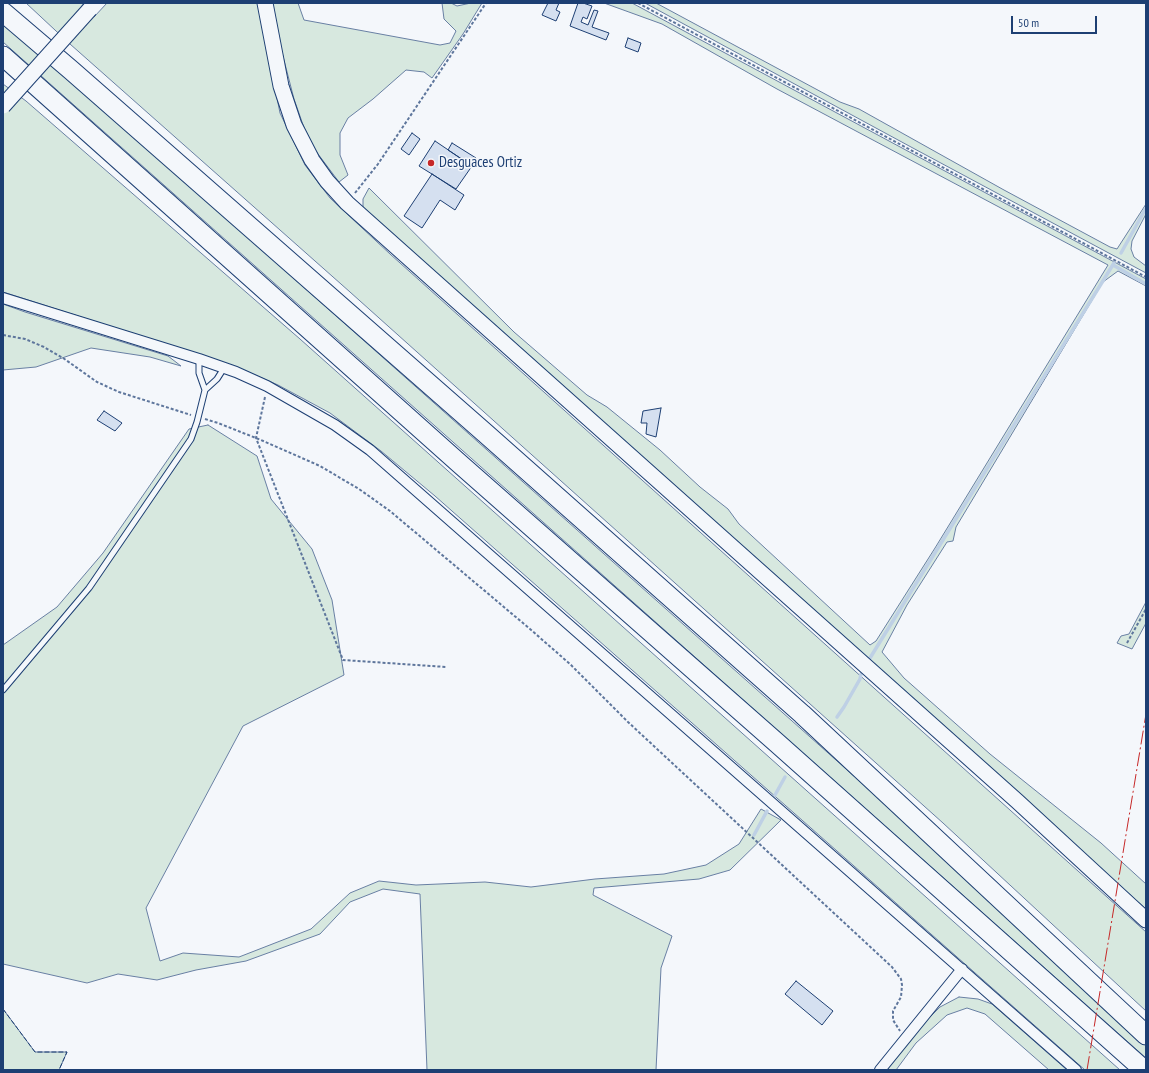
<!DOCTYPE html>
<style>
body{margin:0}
#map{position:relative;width:1149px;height:1073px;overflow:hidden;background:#f4f7fb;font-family:"PT Sans Narrow",sans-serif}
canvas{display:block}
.frame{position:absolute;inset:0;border:4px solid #1d3f73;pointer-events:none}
.scale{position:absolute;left:1011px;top:16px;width:86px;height:18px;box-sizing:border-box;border:2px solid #1d3f73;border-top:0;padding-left:5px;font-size:12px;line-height:14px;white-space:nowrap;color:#1d3f73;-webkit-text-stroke:3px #f4f7fb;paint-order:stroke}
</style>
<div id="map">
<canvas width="1149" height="1073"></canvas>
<div class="frame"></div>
<div class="scale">50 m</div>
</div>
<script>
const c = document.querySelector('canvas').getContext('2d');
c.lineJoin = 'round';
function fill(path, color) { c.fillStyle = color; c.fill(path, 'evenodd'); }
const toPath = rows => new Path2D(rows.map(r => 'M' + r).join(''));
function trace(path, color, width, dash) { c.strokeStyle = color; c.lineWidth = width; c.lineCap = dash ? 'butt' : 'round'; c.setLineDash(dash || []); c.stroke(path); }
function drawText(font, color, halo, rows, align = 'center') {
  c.font = font + ' "PT Sans Narrow",sans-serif'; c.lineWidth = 3; c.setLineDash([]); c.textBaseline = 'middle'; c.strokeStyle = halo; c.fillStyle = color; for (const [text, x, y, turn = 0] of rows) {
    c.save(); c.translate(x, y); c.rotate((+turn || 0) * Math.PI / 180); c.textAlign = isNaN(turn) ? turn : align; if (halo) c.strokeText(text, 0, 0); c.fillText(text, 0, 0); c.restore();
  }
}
const green = toPath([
 [26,3,84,3,82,6,94,17,107,3,258,3,280,113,305,165,330,198,390,254,1146,932,1146,1011,943,823,350,292,70,44,26,3],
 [272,3,298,3,304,20,440,45,450,43,456,31,444,19,442,3,451,3,457,6,471,3,482,3,463,34,432,78,424,72,406,70,373,99,348,118,340,133,340,155,348,175,339,182,309,142,294,99,277,33,272,3],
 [604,3,632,3,1146,279,1146,286,1118,271,1103,282,956,527,953,541,947,542,907,605,882,652,904,678,990,754,1101,843,1146,884,1146,909,363,209,363,199,369,188,514,332,587,395,607,407,660,450,700,487,728,509,739,524,870,645,876,641,935,548,1108,265,777,89,662,24,604,3],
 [645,3,656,3,840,102,859,109,1004,190,1110,247,1117,249,1146,204,1146,214,1132,241,1131,249,1134,257,1146,266,1146,273,911,147,645,3],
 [3,20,917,832,1146,1043,1146,1058,3,42,3,20],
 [3,84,26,101,300,339,1120,1070,1085,1070,435,496,381,451,330,413,278,385,234,366,3,292,3,84],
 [3,304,25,312,168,356,181,366,150,357,91,348,36,367,3,370,3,304],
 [208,425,257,456,271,499,312,549,332,600,344,675,243,726,146,908,160,961,183,953,239,957,311,929,350,893,379,881,416,885,485,882,531,887,595,879,664,874,706,865,739,844,761,809,781,820,730,870,699,879,594,888,593,895,672,936,661,968,656,1070,427,1070,420,894,383,889,350,902,320,934,246,961,196,970,157,980,118,974,87,983,3,964,3,645,57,607,103,553,189,429,208,425],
 [1146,602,1146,623,1132,649,1117,643,1121,636,1129,634,1146,602],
 [959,997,978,999,992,1004,1067,1070,1049,1070,985,1014,967,1008,947,1015,916,1043,896,1070,886,1070,923,1024,940,1007,959,997],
 [3,1009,35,1052,67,1052,59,1070,3,1070,3,1009]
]);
const stream = toPath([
 [1121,253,1146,208],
 [1113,265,1146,284],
 [870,658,1114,263],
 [837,717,844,707,860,679,861,674],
 [775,795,785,777],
 [754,835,767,811]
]);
const building = toPath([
 [548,3,559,3,556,10,560,12,556,21,542,15,548,3],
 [578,3,583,3,592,6,587,19,583,17,581,22,588,25,594,10,598,11,592,27,609,33,606,40,570,26,578,3],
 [628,38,641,43,638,52,625,47,628,38],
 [412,133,420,139,409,155,401,149,412,133],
 [435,141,472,166,456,189,419,166,435,141],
 [452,143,476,158,472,166,448,150,452,143],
 [432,174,464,195,455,210,440,200,422,228,404,216,432,174],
 [661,408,656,437,646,434,647,423,641,423,643,411,661,408],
 [104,411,122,423,115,431,97,420,104,411],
 [796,981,833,1011,822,1025,785,994,796,981]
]);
const path = toPath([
 [638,3,1146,277],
 [355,193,378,164,486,3],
 [3,335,25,339,44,347,63,358,97,382,119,392,191,415],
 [265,397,256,438,343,660,446,667],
 [205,419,218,423,261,440,320,466,359,489,390,511,530,629,570,664,628,722,892,967,901,979,902,985,901,997,893,1011,893,1020,900,1031],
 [1127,643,1146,609]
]);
const lane = toPath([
 [205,390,217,379,224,368],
 [3,690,89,588,191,439,197,422,205,390,199,373,199,359]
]);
const street = toPath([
 [3,298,199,359,236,372,267,386,335,425,370,450,1076,1070],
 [880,1070,962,969]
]);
const secondary = toPath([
 [265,3,281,86,294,125,312,160,327,181,347,203,1017,801,1146,920]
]);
const highway = toPath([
 [3,12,71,70,485,433,802,714,1146,1035],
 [3,56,460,464,777,743,1144,1070]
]);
const secondaryBridge = toPath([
 [3,106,90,9]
]);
const fence = toPath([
 [3,1009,35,1052,67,1052,59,1070]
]);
const power = toPath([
 [1087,1070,1146,714]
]);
const markers = [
 [431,163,4,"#c62828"]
];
const poiNames = [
 ["Desguaces Ortiz",439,163]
];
fill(green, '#d7e8df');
trace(green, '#687fa3', 1);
trace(stream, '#bed0e5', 3.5);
fill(building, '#d5e0f0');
trace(building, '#1d3f73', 1);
trace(lane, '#1d3f73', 7);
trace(street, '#1d3f73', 12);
trace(secondary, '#1d3f73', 17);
trace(highway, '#1d3f73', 21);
trace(path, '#5e769c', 2, [3, 2]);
trace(lane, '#f4f7fb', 5);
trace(street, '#f4f7fb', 10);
trace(secondary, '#f4f7fb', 15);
trace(highway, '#f4f7fb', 19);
trace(secondaryBridge, '#1d3f73', 17, []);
trace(secondaryBridge, '#f4f7fb', 15);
trace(fence, '#1d3f73', 1, [5, 2]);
trace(power, '#c62828', 1, [14, 3, 2, 3]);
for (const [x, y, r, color] of markers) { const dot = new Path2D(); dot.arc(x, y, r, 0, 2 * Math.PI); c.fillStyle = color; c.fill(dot); trace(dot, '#f4f7fb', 1.5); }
drawText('15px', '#1d3f73', '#f4f7fb', poiNames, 'left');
</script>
